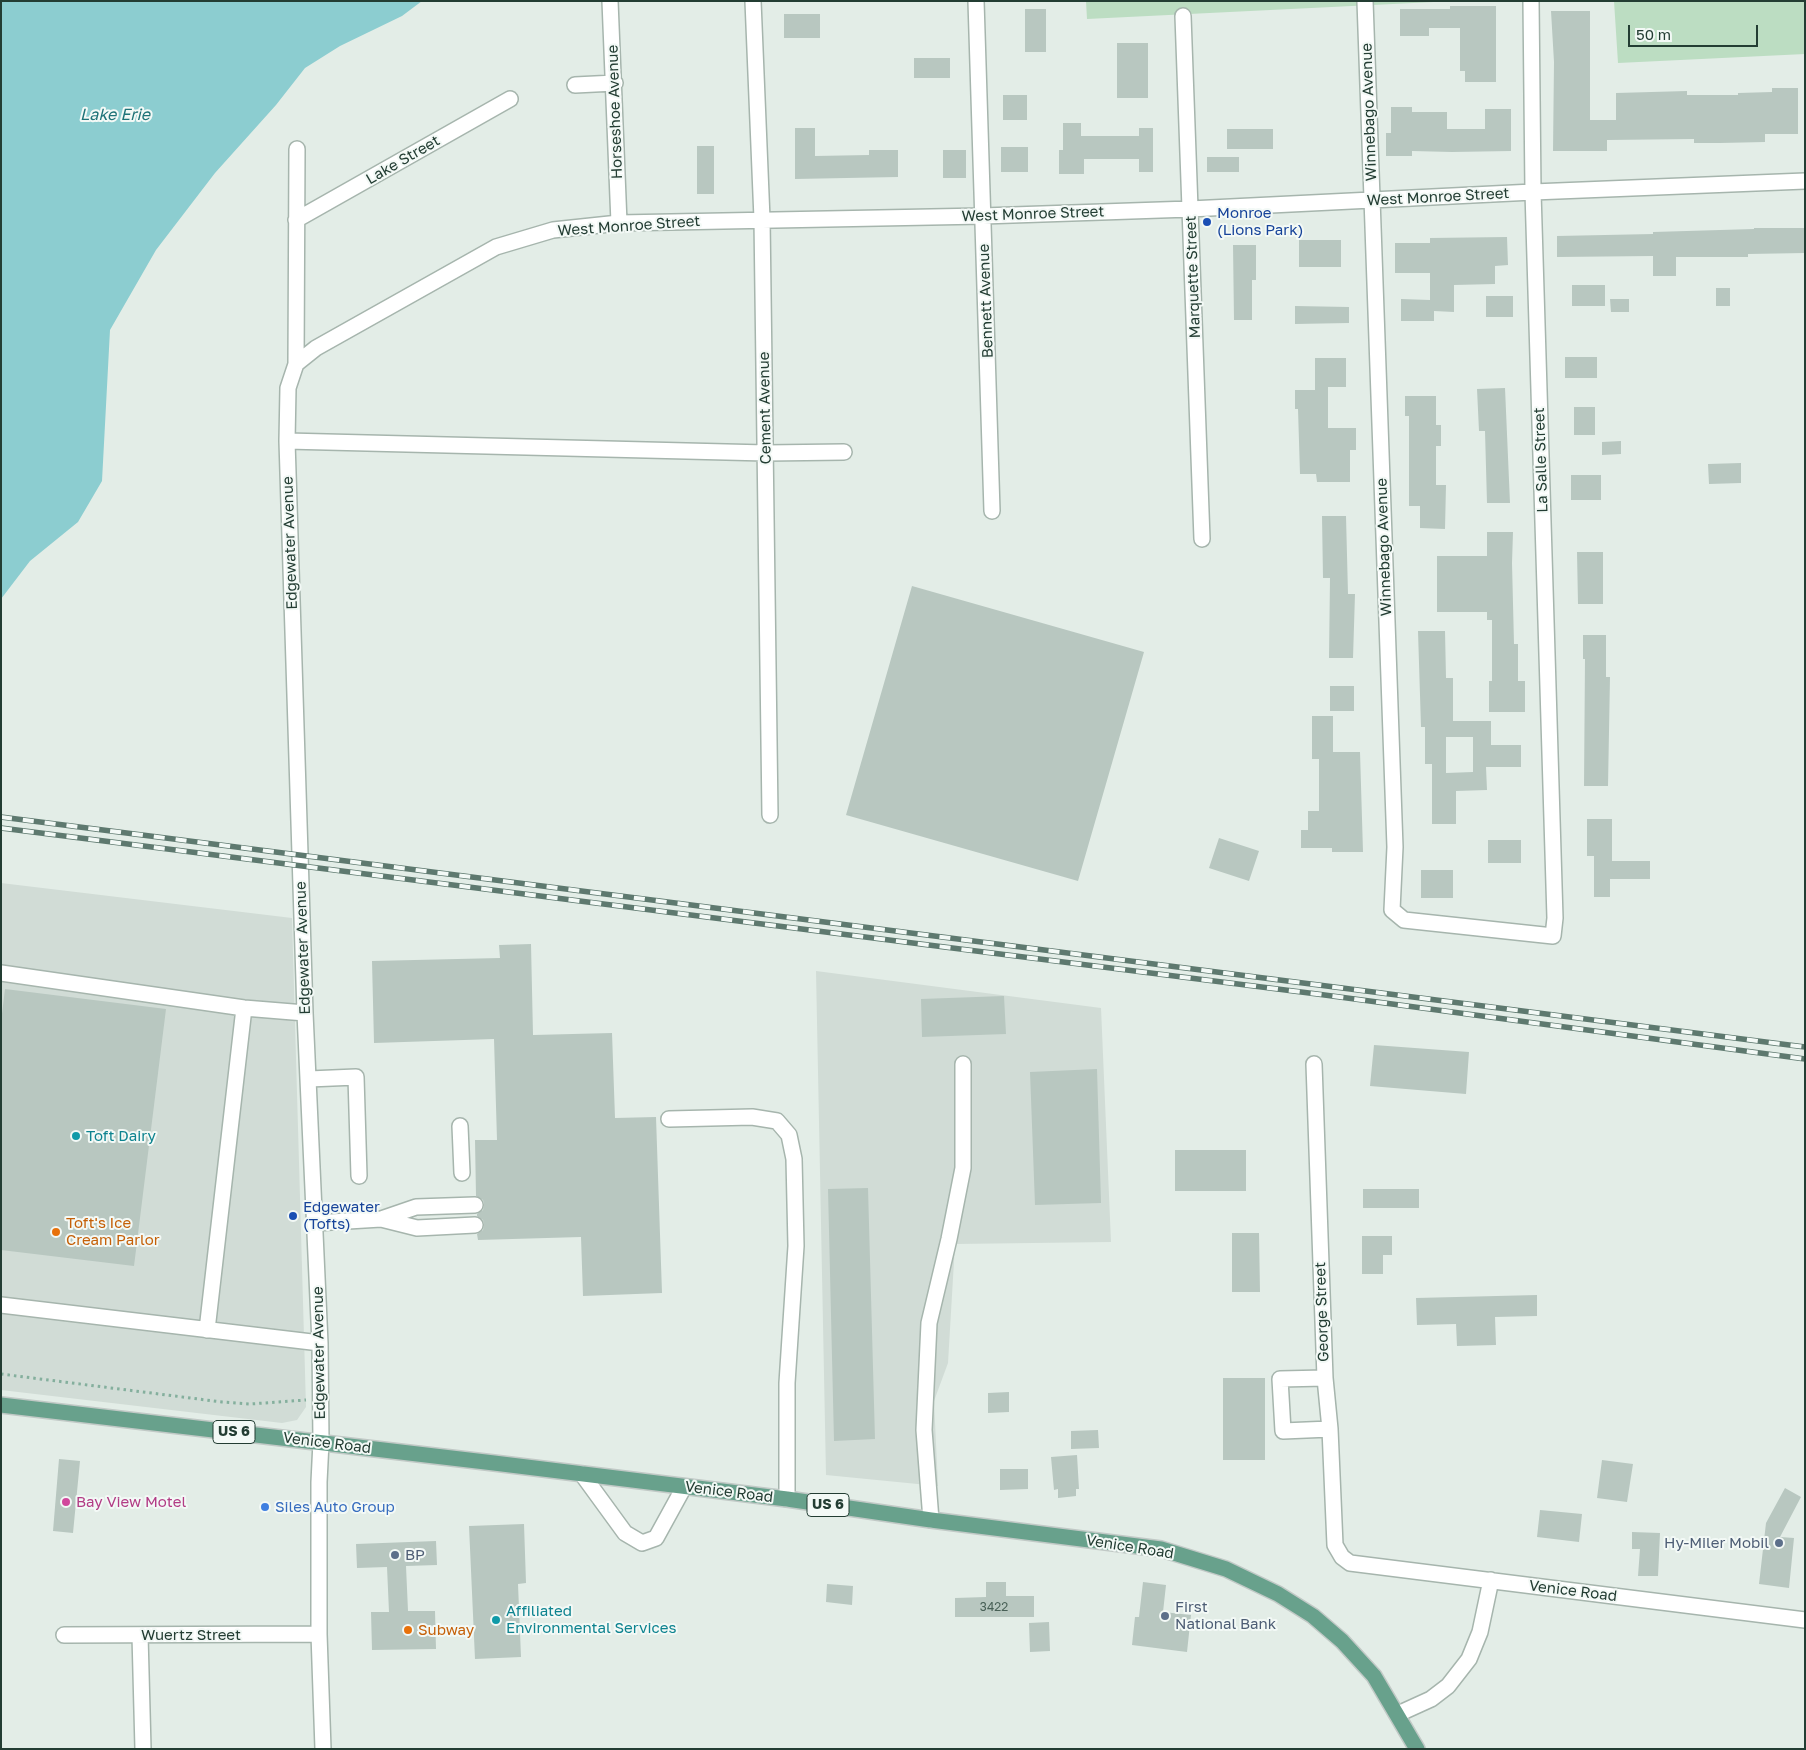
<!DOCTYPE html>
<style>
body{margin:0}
#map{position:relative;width:1806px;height:1750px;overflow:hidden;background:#e3ede7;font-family:"Golos Text",sans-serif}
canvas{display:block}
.frame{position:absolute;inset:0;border:2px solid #233d33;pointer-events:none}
.scale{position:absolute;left:1628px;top:25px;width:130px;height:22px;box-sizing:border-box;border:2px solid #233d33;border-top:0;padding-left:6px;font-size:15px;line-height:18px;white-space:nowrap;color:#233d33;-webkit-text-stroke:4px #f3f9f6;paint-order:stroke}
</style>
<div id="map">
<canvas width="1806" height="1750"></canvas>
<div class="frame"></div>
<div class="scale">50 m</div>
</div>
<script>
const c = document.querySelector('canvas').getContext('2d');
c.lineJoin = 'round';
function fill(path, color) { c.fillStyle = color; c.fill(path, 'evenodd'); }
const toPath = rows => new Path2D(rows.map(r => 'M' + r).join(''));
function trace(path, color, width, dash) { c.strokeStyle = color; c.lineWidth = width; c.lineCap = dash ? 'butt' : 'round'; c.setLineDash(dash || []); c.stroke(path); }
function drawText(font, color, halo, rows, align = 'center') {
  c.font = font + ' "Golos Text",sans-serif'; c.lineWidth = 4; c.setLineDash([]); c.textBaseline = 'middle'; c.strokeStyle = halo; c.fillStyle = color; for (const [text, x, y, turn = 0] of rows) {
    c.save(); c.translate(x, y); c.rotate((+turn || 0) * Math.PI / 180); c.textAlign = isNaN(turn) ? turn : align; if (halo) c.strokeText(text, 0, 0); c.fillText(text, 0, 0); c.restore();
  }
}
const built = toPath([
 [1,883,292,918,306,1407,297,1420,282,1423,1,1390],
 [816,971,1101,1008,1111,1242,955,1244,948,1363,934,1401,938,1486,826,1475]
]);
const green = toPath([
 [1086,1,1454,1,1087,19],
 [1614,1,1805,1,1805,54,1618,63]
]);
const water = toPath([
 [1,1,422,1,402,16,340,46,305,68,276,105,215,173,156,250,110,330,102,481,78,522,30,561,1,599]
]);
const building = toPath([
 [1450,6,1496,6,1496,82,1465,82,1465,71,1460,71,1460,28,1429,28,1429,36,1400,36,1400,9,1450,9],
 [1025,9,1046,9,1046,52,1025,52],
 [1551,11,1590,11,1590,120,1616,120,1616,93,1687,91,1687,95,1738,95,1738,93,1772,92,1772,88,1798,88,1798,134,1765,134,1765,142,1720,143,1694,143,1694,139,1607,140,1607,151,1553,151,1554,62],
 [784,14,820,14,820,38,784,38],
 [1117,43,1148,43,1148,98,1117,98],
 [914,58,950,58,950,78,914,78],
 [1003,95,1027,95,1027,120,1003,120],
 [1391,107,1412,107,1412,112,1447,112,1447,129,1485,129,1485,109,1511,109,1511,151,1452,152,1412,151,1412,156,1386,156,1386,133,1391,133],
 [1063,123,1081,123,1081,136,1139,136,1139,128,1153,128,1153,172,1139,172,1139,159,1084,159,1084,174,1059,174,1059,150,1063,150],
 [795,128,815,128,815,156,869,155,869,150,898,150,898,177,795,179],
 [1227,129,1273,129,1273,149,1227,149],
 [697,146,714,146,714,194,697,194],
 [1001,147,1028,147,1028,172,1001,172],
 [943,150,966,150,966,178,943,178],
 [1207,157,1239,157,1239,172,1207,172],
 [1754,228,1805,228,1805,253,1748,254,1748,257,1676,257,1676,276,1653,276,1653,256,1557,257,1557,236,1653,234,1653,232,1754,229],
 [1507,237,1508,265,1495,266,1495,284,1454,285,1454,312,1434,311,1434,321,1401,321,1401,299,1430,300,1430,273,1395,273,1395,243,1430,243,1430,238],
 [1299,240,1341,240,1341,267,1299,267],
 [1233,245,1256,245,1256,280,1252,280,1252,320,1234,320],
 [1572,285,1605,285,1605,306,1572,306],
 [1716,288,1730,288,1730,306,1716,306],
 [1486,296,1513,296,1513,317,1486,317],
 [1610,299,1629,299,1629,312,1611,312],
 [1295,306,1349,307,1349,323,1295,324],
 [1565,357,1597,357,1597,378,1565,378],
 [1315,358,1346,358,1346,387,1328,387,1328,428,1356,428,1356,450,1350,450,1350,482,1317,482,1316,474,1300,474,1298,409,1295,409,1295,390,1315,390],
 [1505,388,1510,503,1487,503,1485,431,1479,431,1477,389],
 [1405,396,1436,396,1436,425,1441,425,1441,446,1436,446,1436,485,1446,485,1445,529,1420,528,1420,506,1409,506,1409,416,1405,416],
 [1574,407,1595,407,1595,435,1574,435],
 [1621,441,1621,454,1602,455,1602,442],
 [1741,463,1741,483,1709,484,1708,464],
 [1571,475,1601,475,1601,500,1571,500],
 [1322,516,1346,516,1348,594,1355,594,1353,658,1329,658,1330,578,1323,578],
 [1487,532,1513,532,1512,563,1514,644,1518,644,1518,681,1525,681,1525,712,1489,712,1489,681,1492,681,1492,620,1487,620,1487,612,1437,612,1437,556,1487,556],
 [1577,552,1603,552,1603,604,1578,604],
 [912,586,1144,652,1078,881,846,815],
 [1418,631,1445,631,1446,678,1453,678,1453,721,1491,721,1491,745,1521,745,1521,767,1486,767,1487,790,1456,791,1456,824,1432,824,1432,764,1425,764,1425,727,1421,727],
 [1446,737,1473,737,1473,772,1446,773],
 [1583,635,1606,635,1606,677,1610,677,1608,786,1584,786,1585,659,1583,659],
 [1330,686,1354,686,1354,711,1330,711],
 [1312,716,1333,716,1333,752,1360,752,1363,852,1332,852,1332,848,1301,848,1301,830,1308,830,1308,811,1319,811,1319,759,1312,759],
 [1587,819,1612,819,1612,861,1650,861,1650,879,1610,879,1610,897,1594,897,1594,856,1587,856],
 [1219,838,1259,851,1249,881,1209,868],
 [1488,840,1521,840,1521,863,1488,863],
 [1421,870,1453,870,1453,898,1421,898],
 [531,944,533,1035,612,1033,615,1118,656,1117,662,1293,583,1296,581,1237,478,1240,477,1234,483,1230,484,1225,483,1220,477,1216,477,1214,483,1210,484,1205,483,1200,476,1196,475,1140,497,1140,494,1039,374,1043,372,961,500,958,499,945],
 [5,989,166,1009,134,1266,1,1250,1,1022],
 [1004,996,1006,1034,922,1037,921,999],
 [1374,1045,1469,1052,1466,1094,1370,1086],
 [1097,1069,1101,1203,1035,1205,1030,1072],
 [1175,1150,1246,1150,1246,1191,1175,1191],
 [868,1188,875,1439,834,1441,828,1189],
 [1363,1189,1419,1189,1419,1208,1363,1208],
 [1232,1233,1259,1233,1260,1292,1232,1292],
 [1362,1236,1392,1236,1392,1255,1383,1255,1383,1274,1362,1274],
 [1537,1295,1537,1316,1495,1317,1496,1345,1457,1346,1456,1324,1417,1325,1416,1298],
 [1223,1378,1265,1378,1265,1460,1223,1460],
 [1009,1392,1009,1412,988,1413,988,1393],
 [1098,1430,1099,1448,1071,1449,1071,1431],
 [1077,1455,1079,1489,1076,1489,1076,1496,1058,1498,1058,1489,1054,1490,1051,1457],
 [59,1459,80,1461,73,1533,53,1531],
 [1602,1460,1633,1464,1627,1502,1597,1498],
 [1000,1469,1028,1469,1028,1489,1000,1490],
 [1785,1488,1801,1497,1780,1537,1794,1538,1789,1588,1759,1584,1766,1523],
 [1540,1510,1582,1514,1579,1542,1537,1537],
 [524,1524,526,1583,518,1584,521,1657,475,1659,469,1526],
 [1632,1532,1660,1533,1658,1576,1638,1576,1640,1549,1632,1549],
 [436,1541,437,1565,406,1566,408,1611,435,1611,436,1649,372,1650,371,1612,389,1612,387,1567,357,1568,356,1544],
 [986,1582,1006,1582,1006,1596,1034,1596,1034,1617,955,1617,955,1598,986,1597],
 [1143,1582,1166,1585,1163,1612,1191,1615,1187,1652,1132,1645,1135,1617,1139,1617],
 [827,1584,853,1586,852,1605,826,1602],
 [1049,1622,1050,1651,1030,1652,1029,1623]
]);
const path = toPath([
 [1,1374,222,1402,250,1404,306,1400]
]);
const minor = toPath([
 [610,1,619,223],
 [753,1,762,219,770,815],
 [976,1,992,511],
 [1365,1,1395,847,1392,910,1404,920,1553,936,1555,918,1533,192,1531,1],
 [1183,16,1202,539],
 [575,85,615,83],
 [297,149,296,364,288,388,287,441,305,1013,320,1343,321,1442,319,1482,319,1634,323,1749],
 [296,220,510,99],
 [296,364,316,348,496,247,553,230,619,223,983,216,1190,209,1533,192,1805,181],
 [287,441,766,453,844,452],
 [1,973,244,1008,305,1013],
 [1314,1064,1325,1378,1330,1429,1335,1545,1342,1557,1350,1563,1358,1564,1805,1620],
 [309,1079,356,1077,359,1176],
 [669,1119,752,1117,777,1121,789,1135,794,1159,796,1246,787,1383,787,1499],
 [460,1126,462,1173],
 [475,1205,416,1207,381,1219,417,1228,475,1225],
 [315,1223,381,1219],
 [1,1305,320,1343],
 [207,1330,244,1008],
 [1325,1378,1280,1379,1283,1431,1330,1429],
 [582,1474,625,1533,642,1543,656,1538,684,1487],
 [931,1520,924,1430,929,1323,949,1239,963,1168,963,1064],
 [64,1635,319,1634],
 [140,1635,143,1749],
 [1398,1714,1431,1699,1448,1686,1469,1659,1480,1632,1491,1580]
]);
const major = toPath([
 [1,1405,494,1463,787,1499,931,1520,1161,1549,1226,1569,1278,1594,1313,1616,1342,1641,1374,1676,1417,1749]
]);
const rail = toPath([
 [1,817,1805,1047],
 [1,828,1317,994,1805,1059]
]);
const markers = [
 [1207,222,5,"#1a4fb4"],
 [76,1136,5,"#0f9aa8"],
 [293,1216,5,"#1a4fb4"],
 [56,1232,5,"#e8710a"],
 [66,1502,5,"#d1479c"],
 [265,1507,5,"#3f7fe0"],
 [1779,1543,5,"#5c6f8a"],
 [395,1555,5,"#5c6f8a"],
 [1165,1616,5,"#5c6f8a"],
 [496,1620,5,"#0f9aa8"],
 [408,1630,5,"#e8710a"]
];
const numberNames = [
 ["3422",994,1607]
];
const shields = [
 [234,1432,42],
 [828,1505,42]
];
const shieldNames = [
 ["US 6",234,1432],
 ["US 6",828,1505]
];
const streetNames = [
 ["Horseshoe Avenue",615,112,-92],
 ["Winnebago Avenue",1369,112,-92],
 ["Lake Street",403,160,-30],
 ["West Monroe Street",1438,197,-3],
 ["West Monroe Street",1033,214,-2],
 ["West Monroe Street",629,226,-4],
 ["Marquette Street",1193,277,-92],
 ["Bennett Avenue",986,301,-92],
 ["Cement Avenue",765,408,-91],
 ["La Salle Street",1541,460,-92],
 ["Edgewater Avenue",290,543,-92],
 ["Winnebago Avenue",1384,547,-92],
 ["Edgewater Avenue",303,948,-92],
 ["George Street",1322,1312,-92],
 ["Edgewater Avenue",319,1353,-91],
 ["Venice Road",327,1443,7],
 ["Venice Road",729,1492,7],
 ["Venice Road",1130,1547,9],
 ["Venice Road",1573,1591,7],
 ["Wuertz Street",191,1635]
];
const transitNames = [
 ["Monroe",1217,213],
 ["(Lions Park)",1217,230],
 ["Edgewater",303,1207],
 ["(Tofts)",303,1224]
];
const cultureNames = [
 ["Toft Dairy",86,1136],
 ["Affiliated",506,1611],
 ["Environmental Services",506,1628]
];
const foodNames = [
 ["Toft's Ice",66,1223],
 ["Cream Parlor",66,1240],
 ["Subway",418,1630]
];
const hotelNames = [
 ["Bay View Motel",76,1502]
];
const shopNames = [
 ["Siles Auto Group",275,1507]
];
const serviceNames = [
 ["Hy-Miler Mobil",1769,1543,"right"],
 ["BP",405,1555],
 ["First",1175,1607],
 ["National Bank",1175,1624]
];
const waterNames = [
 ["Lake Erie",115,115]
];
fill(built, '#d1dcd6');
fill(green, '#bcddc2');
fill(water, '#8ccdd0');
fill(building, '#b8c7c0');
trace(minor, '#a6b5ad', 18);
trace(major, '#c1c9c6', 18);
trace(path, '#84af9d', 3, [2.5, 4]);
trace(minor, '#fff', 15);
trace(major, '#68a18c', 15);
trace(rail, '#5e796f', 5.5);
trace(rail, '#f3f9f6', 4, [11]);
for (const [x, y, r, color] of markers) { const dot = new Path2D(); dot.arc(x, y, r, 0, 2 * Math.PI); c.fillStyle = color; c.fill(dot); trace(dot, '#f3f9f6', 2); }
drawText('12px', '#486056', null, numberNames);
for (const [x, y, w] of shields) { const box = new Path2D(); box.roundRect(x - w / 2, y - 11.5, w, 23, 4); c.fillStyle = '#f3f9f6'; c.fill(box); trace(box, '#233d33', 1); }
drawText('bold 14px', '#233d33', null, shieldNames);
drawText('15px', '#233d33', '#f3f9f6', streetNames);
drawText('15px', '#164399', '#f3f9f6', transitNames, 'left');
drawText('15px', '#0d838f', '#f3f9f6', cultureNames, 'left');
drawText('15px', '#c56008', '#f3f9f6', foodNames, 'left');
drawText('15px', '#b23c85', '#f3f9f6', hotelNames, 'left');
drawText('15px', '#366cbe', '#f3f9f6', shopNames, 'left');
drawText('15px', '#4e5e75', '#f3f9f6', serviceNames, 'left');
drawText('italic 16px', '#1e7378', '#f3f9f6', waterNames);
</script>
